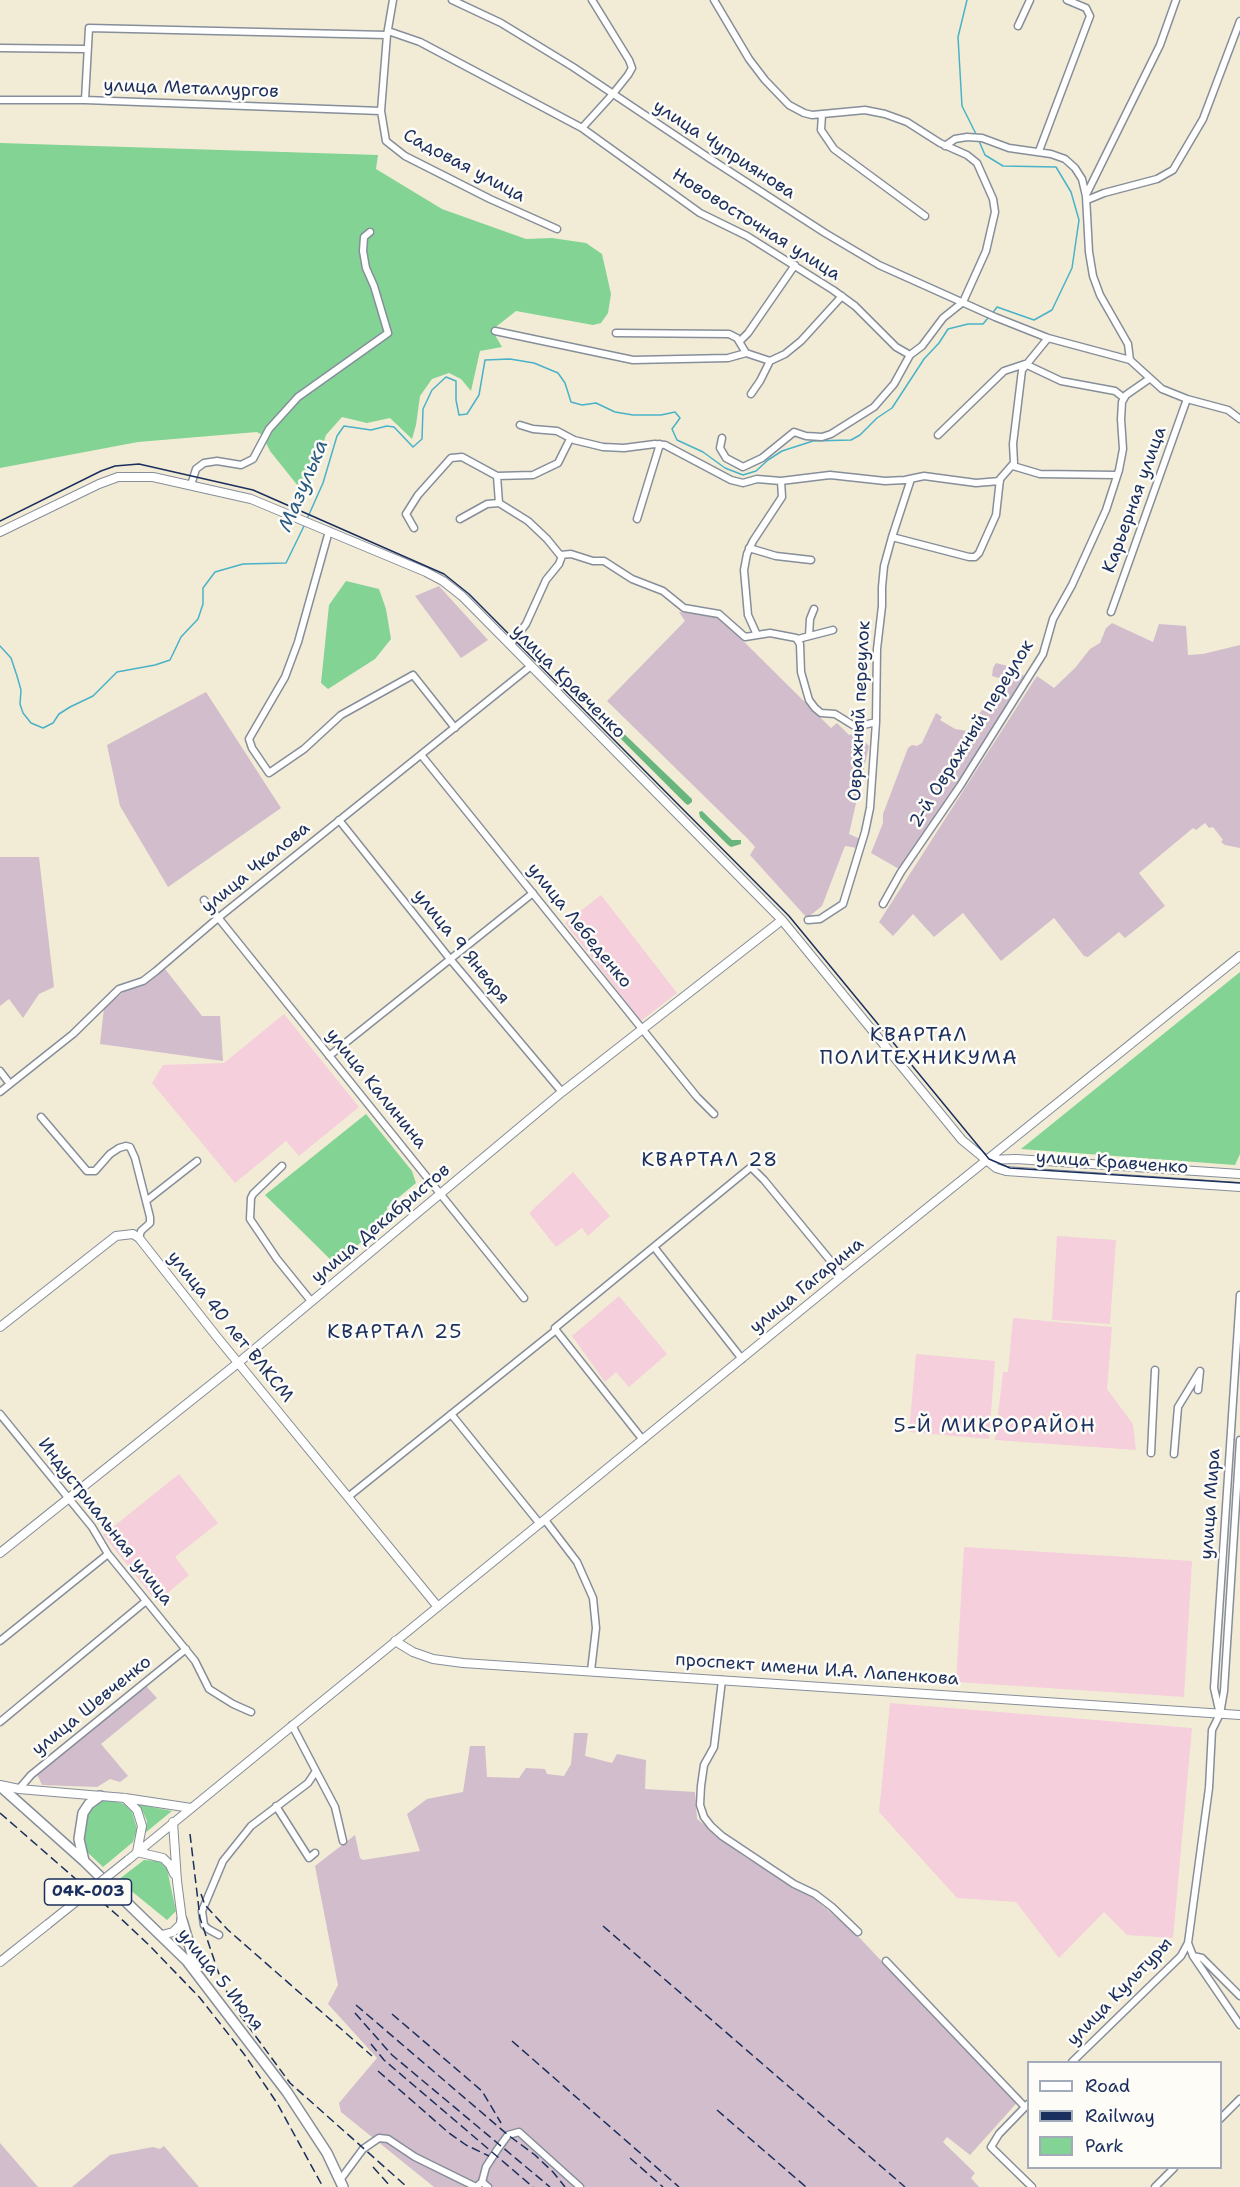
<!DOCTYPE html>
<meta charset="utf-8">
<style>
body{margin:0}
#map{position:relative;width:1240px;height:2187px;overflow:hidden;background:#f2ecd6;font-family:"Shantell Sans",sans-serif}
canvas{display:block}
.legend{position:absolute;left:1027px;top:2061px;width:195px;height:108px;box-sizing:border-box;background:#fdfcf7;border:2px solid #a3aaba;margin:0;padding:8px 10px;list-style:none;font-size:18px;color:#1b2f5e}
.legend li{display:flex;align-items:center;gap:12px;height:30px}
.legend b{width:30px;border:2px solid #a3aaba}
</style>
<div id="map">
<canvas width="1240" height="2187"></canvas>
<ul class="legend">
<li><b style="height:8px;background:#fff"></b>Road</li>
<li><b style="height:8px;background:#1b2f5e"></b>Railway</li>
<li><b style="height:16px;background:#82d394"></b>Park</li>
</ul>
</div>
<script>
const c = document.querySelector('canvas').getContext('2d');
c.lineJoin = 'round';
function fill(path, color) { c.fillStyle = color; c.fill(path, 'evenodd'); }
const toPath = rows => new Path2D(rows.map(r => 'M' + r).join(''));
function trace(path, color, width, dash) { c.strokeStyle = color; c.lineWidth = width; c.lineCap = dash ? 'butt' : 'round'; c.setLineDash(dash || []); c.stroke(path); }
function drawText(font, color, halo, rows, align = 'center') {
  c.font = font + ' "Shantell Sans",sans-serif'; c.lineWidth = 5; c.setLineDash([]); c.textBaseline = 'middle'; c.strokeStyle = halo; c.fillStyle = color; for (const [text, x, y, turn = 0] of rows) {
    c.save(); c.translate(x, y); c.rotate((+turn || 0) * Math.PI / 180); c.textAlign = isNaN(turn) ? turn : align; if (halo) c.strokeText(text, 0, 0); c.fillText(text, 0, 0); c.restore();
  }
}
const built = toPath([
 [601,895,677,993,641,1021,565,923],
 [284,1014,359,1107,299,1156,286,1141,235,1183,152,1083,163,1065,224,1063],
 [573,1172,610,1216,588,1236,582,1228,556,1247,529,1213],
 [1057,1236,1116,1240,1110,1324,1052,1320],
 [619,1296,667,1354,629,1387,616,1372,605,1382,572,1336],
 [1013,1318,1112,1327,1107,1389,1133,1424,1136,1450,995,1440,1003,1372,1008,1372],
 [916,1354,995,1361,989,1439,909,1432],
 [179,1474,218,1523,175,1557,189,1575,157,1602,103,1535],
 [964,1547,1192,1561,1184,1697,956,1682],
 [890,1703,1192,1728,1173,1938,1127,1935,1104,1912,1059,1958,1016,1902,957,1898,879,1812]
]);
const industrial = toPath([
 [439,586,488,640,461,658,415,596],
 [679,612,719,617,831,728,837,723,849,735,856,733,869,746,849,834,860,839,857,848,845,846,822,906,807,918,750,855,755,847,747,838,607,701,685,621],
 [1112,623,1153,642,1159,624,1186,626,1188,655,1203,654,1240,645,1240,848,1225,845,1221,842,1223,840,1213,827,1209,828,1205,823,1196,830,1193,828,1139,873,1165,906,1125,938,1119,932,1088,957,1084,956,1054,918,1001,961,963,913,934,937,913,914,893,936,879,922,1033,682,1037,676,1054,688,1075,668,1090,649,1100,643,1106,628],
 [996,663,1008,666,1026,677,901,870,871,853,883,823,883,814,908,748,912,745,917,746,922,743,936,713,942,717,940,720,955,729,968,731,1002,679,992,676,993,668],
 [206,692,281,808,168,887,120,806,107,745],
 [0,857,39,857,54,987,39,994,23,1018,9,999,0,1006],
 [165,969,202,1016,220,1016,223,1061,100,1044,104,1008,127,989,140,985],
 [146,1686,157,1698,101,1744,128,1776,120,1782,110,1779,97,1787,42,1785,37,1774],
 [574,1733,588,1733,585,1756,612,1763,617,1754,646,1760,645,1789,695,1792,697,1819,745,1857,811,1896,855,1933,926,2008,1022,2097,970,2155,947,2137,943,2142,975,2173,971,2178,979,2187,434,2187,341,2112,339,2103,377,2058,328,2004,338,1985,315,1866,355,1835,360,1858,363,1860,420,1851,407,1814,427,1799,463,1792,470,1746,485,1746,487,1777,519,1778,526,1768,545,1769,547,1774,564,1776,571,1764],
 [0,2143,38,2187,0,2187],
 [164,2146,199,2187,72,2187,110,2155,153,2147,160,2149]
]);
const green = toPath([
 [0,143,378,155,376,169,442,209,526,239,552,238,586,243,602,254,611,294,608,313,601,323,593,325,516,311,492,330,502,347,480,351,471,391,461,379,449,373,432,379,420,396,416,425,412,439,390,418,367,423,342,417,326,435,312,478,302,491,270,451,262,435,257,432,138,442,0,468],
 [346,581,379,589,386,609,391,639,375,659,328,689,321,683,329,605],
 [1240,972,1240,1154,1235,1165,1021,1149],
 [366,1114,412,1171,416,1183,387,1207,388,1220,335,1264,265,1195],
 [98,1801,114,1801,124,1804,132,1812,137,1829,133,1842,103,1867,85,1850,82,1842,90,1807],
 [136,1804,172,1811,145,1833,147,1821,143,1812],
 [144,1860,159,1861,167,1869,176,1911,167,1920,118,1880]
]);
const forest = toPath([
 [617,727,692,799,692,802,688,805,686,804,618,736],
 [702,811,732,840,741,840,741,844,731,847,728,845,700,817,699,812]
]);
const stream = toPath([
 [967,0,958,37,962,106,976,134],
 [979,141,985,155,1003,166,1056,167,1071,192,1079,220,1072,268,1052,310,1034,320,997,307,992,314],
 [307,519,323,483,337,436,344,426,371,430,387,426,394,427,413,447,422,439,423,409,432,390,446,377,456,381,456,400,459,415,467,414,479,395,485,360,510,359,534,363,558,373,565,383,571,402,582,405,596,403,615,412,633,415,661,415,675,412,680,418,672,429,677,440,703,452,725,468,743,475,756,471,768,460,782,451,813,441,851,440,860,435,877,418,892,408,924,359,939,343,948,329,968,324,983,324,988,318],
 [0,646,11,658,17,676,21,690,20,704,23,713,31,723,43,728,53,723,59,714,70,707,93,696,117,672,155,665,170,660,181,637,198,619,203,604,203,588,215,572,243,564,286,563,305,524]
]);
const minor = toPath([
 [393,0,387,35,381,111,386,141,405,156,490,199,557,229],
 [452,0,501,23,573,67,709,158,825,233,879,265,995,317,1048,338,1130,360,1162,389,1187,399,1228,410,1240,419],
 [714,0,749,59,765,80,789,105,804,113,812,115,865,110,885,114,907,122,940,143,967,155,977,163,993,199,995,212,986,251,963,302,943,318,922,346,910,355,894,384,874,407,831,434,822,437,806,436,794,432,762,458,743,467,726,458,720,448,722,438],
 [1018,26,1030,0],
 [388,31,420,42,582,128,700,213,747,236,833,290,855,306,896,347,910,355],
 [0,48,86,49],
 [0,100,85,100,381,111],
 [85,100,89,28,387,35],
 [822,115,821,130,834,149,925,216],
 [582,128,612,95,628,75,632,68,629,60,592,0],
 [945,146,955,139,967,137,982,138,1009,148,1051,154,1065,159,1075,168,1082,179,1086,196,1089,252,1093,276,1100,295,1128,344,1130,360],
 [1039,151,1090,16,1086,8,1067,0],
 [1086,195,1160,45,1176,0],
 [1087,200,1104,193,1157,179,1173,170,1203,119,1240,21],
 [495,331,633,360,728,358,746,353,770,361,785,354,801,341,842,296],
 [616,333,729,334,737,338,746,353],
 [740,341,748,333,795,265],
 [1025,364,1061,381,1115,391,1124,398],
 [751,394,760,381,770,361],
 [520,425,533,429,557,431,574,440,603,447,624,448,655,444,665,445,731,480,743,483,757,479,781,481,830,475,885,481,905,480,924,476,976,483,1000,481],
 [938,435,1004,371,1025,364],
 [1013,466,1040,474,1116,475],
 [497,476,499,503,528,521,547,539,560,555,571,554,593,561,604,561,632,579,663,591,684,608,719,614,745,637,770,633,796,638,800,644,801,672,809,700,815,708,821,713,835,714,856,727,876,722],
 [191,485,196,469,204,463,217,461,241,465,253,459,269,429,298,397,388,333,374,286,366,268,363,251,364,237,370,232],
 [460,519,487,504,499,503],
 [637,519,660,444],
 [414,528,406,514,418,495,451,458,462,457,497,476,533,475,558,463,570,439],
 [329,531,298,642,285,677,249,739,252,748,269,773,304,749,341,715,413,675,455,728],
 [892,537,969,557,975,557,979,553,996,515,1000,479,1014,463,1013,444,1022,370,1048,338],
 [749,548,776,556,811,560],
 [1111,612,1187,399],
 [757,635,748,615,744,570,747,554,753,541,782,497,781,481],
 [809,636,810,619,814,609],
 [798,639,833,630],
 [510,645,526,624,546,580,559,564,562,556],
 [422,756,697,1097,714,1114],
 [339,820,450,959,562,1092],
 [204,900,524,1298],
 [883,904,901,872,960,786,1043,654,1053,619,1072,585,1106,510,1119,470,1123,449,1121,419,1122,402,1126,395,1149,379],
 [808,920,820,919,843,904,865,832,870,808,876,722,877,649,882,606,882,587,884,566,892,537,911,479],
 [329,1056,533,893],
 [0,1071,10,1084],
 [0,1092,73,1034,119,989,143,981,156,971,218,918,531,666],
 [41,1117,87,1171,95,1171,110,1154,119,1148,126,1146,130,1147,135,1158,150,1217,150,1223,141,1231,139,1238],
 [282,1166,253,1194,251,1198,250,1219,277,1259,311,1301],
 [146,1201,197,1161],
 [654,1247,742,1359],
 [555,1328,751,1167,764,1180,843,1276],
 [555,1329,643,1440],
 [0,1414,92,1527,108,1554,195,1661,209,1689,233,1704,251,1712],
 [451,1414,540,1524],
 [1240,1440,1224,1691,1220,1714,1212,1730,1209,1788,1188,1943,1193,1956,1240,2025],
 [1151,1453,1155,1370],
 [1174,1454,1178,1407,1200,1371,1198,1390],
 [348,1497,556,1330],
 [545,1520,577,1562,593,1598,596,1628,591,1671],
 [0,1641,108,1554],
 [722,1680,714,1747,704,1765,701,1786,700,1805,704,1817,711,1826,722,1836,794,1884,815,1894,832,1907,858,1932],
 [1219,1710,1214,1688,1240,1295],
 [0,1722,146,1601],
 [316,1771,335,1807,343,1841],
 [19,1789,31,1775,186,1649],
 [276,1806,309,1858,315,1853],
 [219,1935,208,1929,204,1925,202,1911,223,1861,251,1826,308,1783,316,1771,292,1725],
 [1193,1956,1202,1958,1240,1996],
 [886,1961,1025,2107],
 [1072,2062,1181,1956,1188,1943],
 [1028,2104,999,2134,991,2147,1032,2187],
 [1220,2119,1240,2099],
 [340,2180,363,2149,379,2138,388,2139,415,2157,476,2187,482,2182,488,2187],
 [482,2182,486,2167,497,2150,508,2135,519,2132,580,2187],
 [1155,2187,1174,2168]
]);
const major = toPath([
 [0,532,99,484,118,477,153,477,251,499,426,572,443,581,462,596,782,920,962,1140,996,1168,1006,1171,1240,1187],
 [987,1160,1016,1159,1240,1174],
 [0,1327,116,1236,133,1234,139,1238,217,1337,438,1607],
 [0,1553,238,1363,562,1092,782,920],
 [395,1641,413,1652,433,1659,463,1663,1240,1715],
 [0,1785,19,1789,125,1798,191,1808],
 [125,1798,137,1810,142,1826,137,1852],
 [137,1852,163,1858,170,1865,174,1874],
 [128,1860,850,1270,1240,956],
 [162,1935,173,1932,180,1925,182,1920,177,1881,173,1822],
 [0,1962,48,1924]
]);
const highway = toPath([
 [0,1786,84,1861,187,1961,287,2092,327,2153,343,2187],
 [84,1861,79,1839,83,1813,89,1804,100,1796],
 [182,1920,196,1968]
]);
const tram = toPath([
 [0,521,101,471,115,466,139,464,253,490,444,574,469,594,789,916,989,1159,1010,1168,1240,1183]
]);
const rail = toPath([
 [0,1813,117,1915,151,1947,200,1998,244,2054,277,2103,323,2187],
 [190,1834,200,1918,222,1983,240,2015,290,2083,407,2187],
 [201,1894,205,1905,228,1930,372,2056],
 [603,1926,905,2187],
 [356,2005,508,2135,535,2155,553,2172,565,2187],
 [355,2013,392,2055,550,2187],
 [392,2014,482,2091,501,2123],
 [512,2041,679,2187],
 [371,2044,384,2060,533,2187],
 [378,2071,449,2133,466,2145,489,2156],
 [717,2110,806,2187],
 [630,2158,663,2187],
 [373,2167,391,2187]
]);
const majorBridge = toPath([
 [48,1924,128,1860]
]);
const shields = [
 [88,1892,87]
];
const shieldNames = [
 ["04К-003",88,1892]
];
const streetNames = [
 ["улица Металлургов",191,89,2],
 ["улица Чуприянова",724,150,33],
 ["Садовая улица",464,166,28],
 ["Нововосточная улица",756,225,32],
 ["Карьерная улица",1135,500,-70],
 ["улица Кравченко",568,682,45],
 ["Овражный переулок",860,711,-87],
 ["2-й Овражный переулок",972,734,-58],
 ["улица Чкалова",256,868,-39],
 ["улица Лебеденко",579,926,51],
 ["улица 9 Января",461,947,51],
 ["улица Калинина",376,1089,51],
 ["улица Кравченко",1112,1163,4],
 ["улица Декабристов",381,1224,-40],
 ["улица Гагарина",807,1286,-39],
 ["улица 40 лет ВЛКСМ",230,1327,51],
 ["улица Мира",1211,1504,-86],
 ["Индустриальная улица",105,1522,52],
 ["проспект имени И.А. Лапенкова",817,1670,4],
 ["улица Шевченко",92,1706,-39],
 ["улица 5 Июля",220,1980,51],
 ["улица Культуры",1120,1992,-46]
];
const waterNames = [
 ["Мазулька",304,486,-67]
];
const neighbourhoodNames = [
 ["КВАРТАЛ",919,1036],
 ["ПОЛИТЕХНИКУМА",919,1059],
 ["КВАРТАЛ 28",710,1161],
 ["КВАРТАЛ 25",395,1333],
 ["5-Й МИКРОРАЙОН",995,1427]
];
fill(built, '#f5cfdb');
fill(industrial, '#d1bdcc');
fill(green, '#82d394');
fill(forest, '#69b57e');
trace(stream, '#49b2c8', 1.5);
trace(minor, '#868e9a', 9);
trace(major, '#868e9a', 10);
trace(highway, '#868e9a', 12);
trace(minor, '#fff', 6);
trace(major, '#fff', 8);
trace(highway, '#fff', 9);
trace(tram, '#1b2f5e', 1.5);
trace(rail, '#1b2f5e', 1.5, [9, 4.5]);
trace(majorBridge, '#868e9a', 10, []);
trace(majorBridge, '#fff', 8);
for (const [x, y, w] of shields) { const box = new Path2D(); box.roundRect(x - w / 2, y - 13, w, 26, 4.5); c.fillStyle = '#fdfcf7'; c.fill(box); trace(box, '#1b2f5e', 1.5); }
drawText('bold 16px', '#1b2f5e', null, shieldNames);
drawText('18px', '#1b2f5e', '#fdfcf7', streetNames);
drawText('italic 20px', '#2b5d83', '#fdfcf7', waterNames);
c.letterSpacing = '1.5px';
drawText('20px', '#1b2f5e', '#fdfcf7', neighbourhoodNames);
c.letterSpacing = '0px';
</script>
